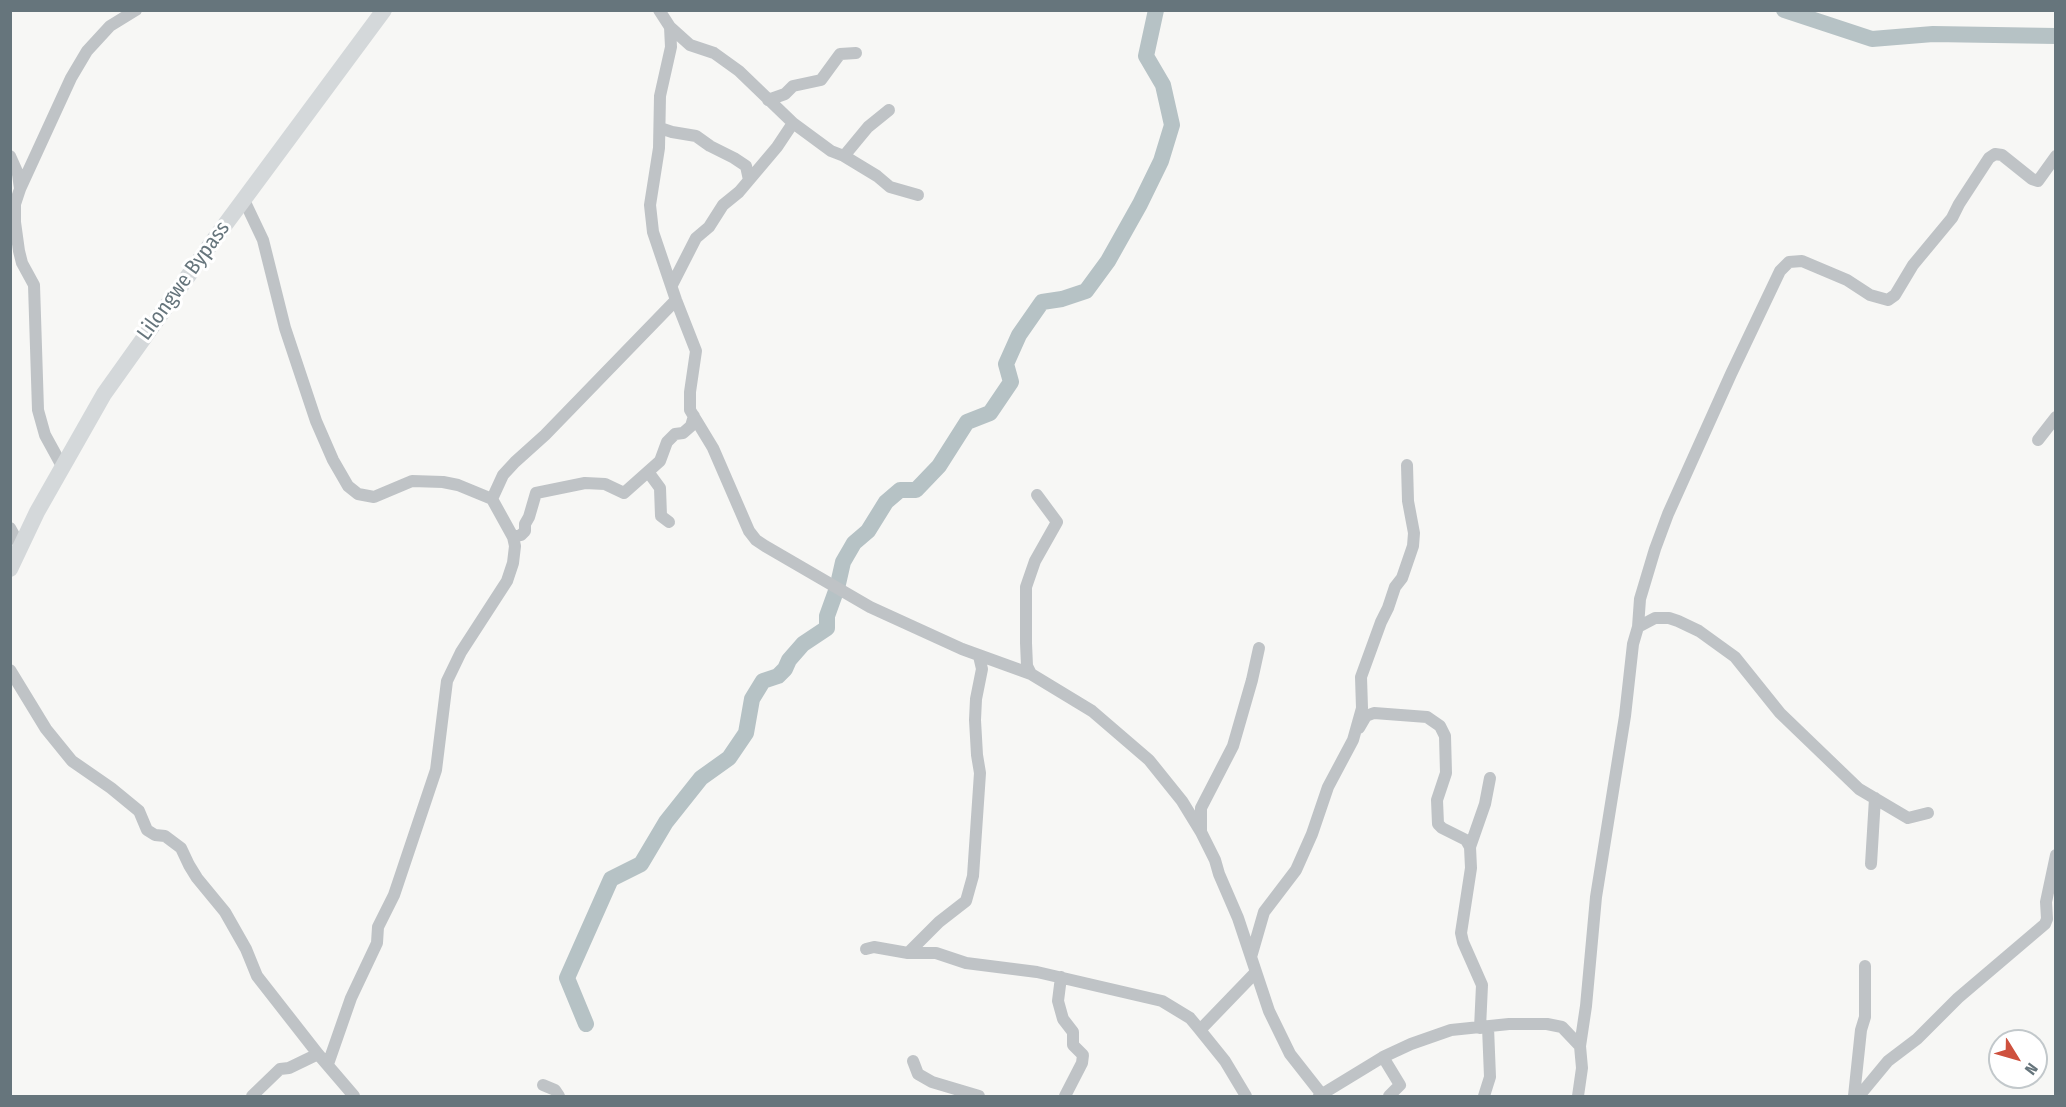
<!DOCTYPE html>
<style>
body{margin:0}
#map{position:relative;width:2066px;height:1107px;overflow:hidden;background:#f7f7f5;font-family:"Fira Sans Condensed",sans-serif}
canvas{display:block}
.frame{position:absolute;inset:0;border:12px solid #66757c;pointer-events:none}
.north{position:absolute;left:1988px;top:1029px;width:60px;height:60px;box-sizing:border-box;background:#fff;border:2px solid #c2c8cb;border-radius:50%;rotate:127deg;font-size:16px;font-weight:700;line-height:24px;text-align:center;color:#66757c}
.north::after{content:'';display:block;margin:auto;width:21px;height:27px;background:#ce513e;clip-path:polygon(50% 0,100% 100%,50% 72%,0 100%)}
</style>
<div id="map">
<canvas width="2066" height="1107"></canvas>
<div class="frame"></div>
<div class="north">N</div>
</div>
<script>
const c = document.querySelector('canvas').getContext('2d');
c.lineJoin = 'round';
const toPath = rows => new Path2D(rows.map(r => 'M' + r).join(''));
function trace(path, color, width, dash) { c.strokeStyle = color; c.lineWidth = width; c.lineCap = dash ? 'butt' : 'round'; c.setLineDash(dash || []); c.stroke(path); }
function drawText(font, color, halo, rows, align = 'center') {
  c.font = font + ' "Fira Sans Condensed",sans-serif'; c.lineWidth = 6; c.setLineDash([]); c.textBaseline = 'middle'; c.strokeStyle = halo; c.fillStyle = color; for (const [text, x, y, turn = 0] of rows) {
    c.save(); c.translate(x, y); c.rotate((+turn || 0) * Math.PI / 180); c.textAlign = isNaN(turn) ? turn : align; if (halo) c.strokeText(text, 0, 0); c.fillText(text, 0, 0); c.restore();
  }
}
const river = toPath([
 [1784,10,1872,39,1933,34,2056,36],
 [838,584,843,562,854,543,868,531,886,502,900,490,916,490,939,466,967,422,990,413,1011,382,1006,364,1019,335,1042,302,1062,299,1086,291,1108,261,1140,204,1161,161,1172,125,1163,85,1146,56,1156,10],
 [586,1024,567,978,611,879,641,864,666,822,701,778,729,758,746,733,752,699,763,681,778,676,785,669,789,660,803,644,827,628,827,616,836,591]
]);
const minor = toPath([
 [659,10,670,27,671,47,660,96,659,148,650,205,653,232,676,300,696,351,690,392,690,410,713,448,749,531,756,540,765,546,870,607,962,649,1031,674,1092,711,1149,760,1182,801,1201,832,1215,860,1219,874,1238,918,1269,1011,1290,1054,1323,1096],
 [670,27,690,45,714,53,739,71,793,123,831,151,844,156,877,176,890,187,918,195],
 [768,100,785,94,793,86,821,80,840,54,856,53],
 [660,128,672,132,696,136,710,146,734,158,746,166,749,180],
 [10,156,18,174,20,189],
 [844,156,868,127,889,110],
 [244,200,263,240,285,328,316,421,333,460,348,486,358,494,374,497,412,481,443,482,458,485,492,499,513,537,515,546,513,563,507,581,461,652,447,681,436,770,394,895,378,927,377,943,351,998,328,1064],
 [672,285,696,238,709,227,723,205,739,192,777,147,793,123],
 [2038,440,2056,417],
 [62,466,45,435,38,410,34,285,22,263,19,251,15,222,15,204,20,189,71,78,87,51,110,26,136,10],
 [649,473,660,488,661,516,669,522],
 [492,499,503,475,515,462,545,435,676,300],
 [10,528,20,546],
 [513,537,521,535,525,531,525,524,529,517,536,493,585,483,605,484,624,493,660,461,667,442,675,434,683,433,691,426,694,416],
 [1638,627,1655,618,1669,618,1678,621,1699,631,1735,657,1780,713,1859,789,1908,818,1928,813],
 [10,670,46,729,72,761,111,788,139,811,147,830,155,835,165,836,181,848,189,865,197,878,225,912,246,949,257,976,318,1054,354,1096],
 [1031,674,1027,666,1026,643,1026,587,1035,561,1057,522,1037,495],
 [1359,728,1366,716,1374,713,1427,717,1440,726,1445,736,1446,773,1437,800,1438,824,1442,828,1466,840,1470,847,1471,868,1461,933,1463,942,1482,985,1480,1028],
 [1201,831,1201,808,1233,746,1252,680,1259,648],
 [1470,847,1485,804,1490,778],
 [1871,864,1875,798],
 [866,949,874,947,908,953,936,953,966,963,1037,972,1162,1001,1190,1018,1200,1030,1255,973],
 [908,953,939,922,966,901,973,876,980,773,977,755,975,720,976,699,982,669,979,656],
 [1251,957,1264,912,1296,870,1312,834,1328,787,1353,740,1362,708,1361,677,1381,622,1388,608,1395,587,1402,578,1413,546,1414,533,1408,501,1407,465],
 [1061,977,1058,1001,1063,1019,1073,1032,1073,1045,1083,1055,1082,1063,1065,1096],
 [1200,1030,1225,1061,1246,1096],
 [1383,1057,1400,1085,1389,1096],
 [913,1061,918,1074,932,1082,979,1096],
 [543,1085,555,1090,559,1096],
 [252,1096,280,1069,289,1068,318,1054],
 [1319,1096,1383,1057,1411,1044,1451,1030,1509,1024,1547,1024,1562,1027,1580,1046],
 [1484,1096,1490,1077,1488,1027],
 [1578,1096,1582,1068,1580,1046,1586,1006,1596,897,1625,716,1633,644,1638,627,1640,599,1655,549,1668,514,1731,374,1780,271,1789,262,1802,261,1847,280,1870,295,1888,300,1895,295,1913,265,1952,218,1959,204,1989,158,1995,154,2002,155,2032,179,2038,181,2056,156],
 [1854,1096,1861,1030,1865,1017,1865,966],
 [1859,1096,1888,1061,1917,1039,1958,998,2045,924,2047,919,2046,902,2056,855]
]);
const major = toPath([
 [10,569,37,512,104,394,213,241,384,10]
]);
const streetNames = [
 ["Lilongwe Bypass",184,281,-54]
];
trace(river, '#b6c2c5', 16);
trace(minor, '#bfc3c6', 12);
trace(major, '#d4d8da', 16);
drawText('21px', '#66757c', '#fff', streetNames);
</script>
